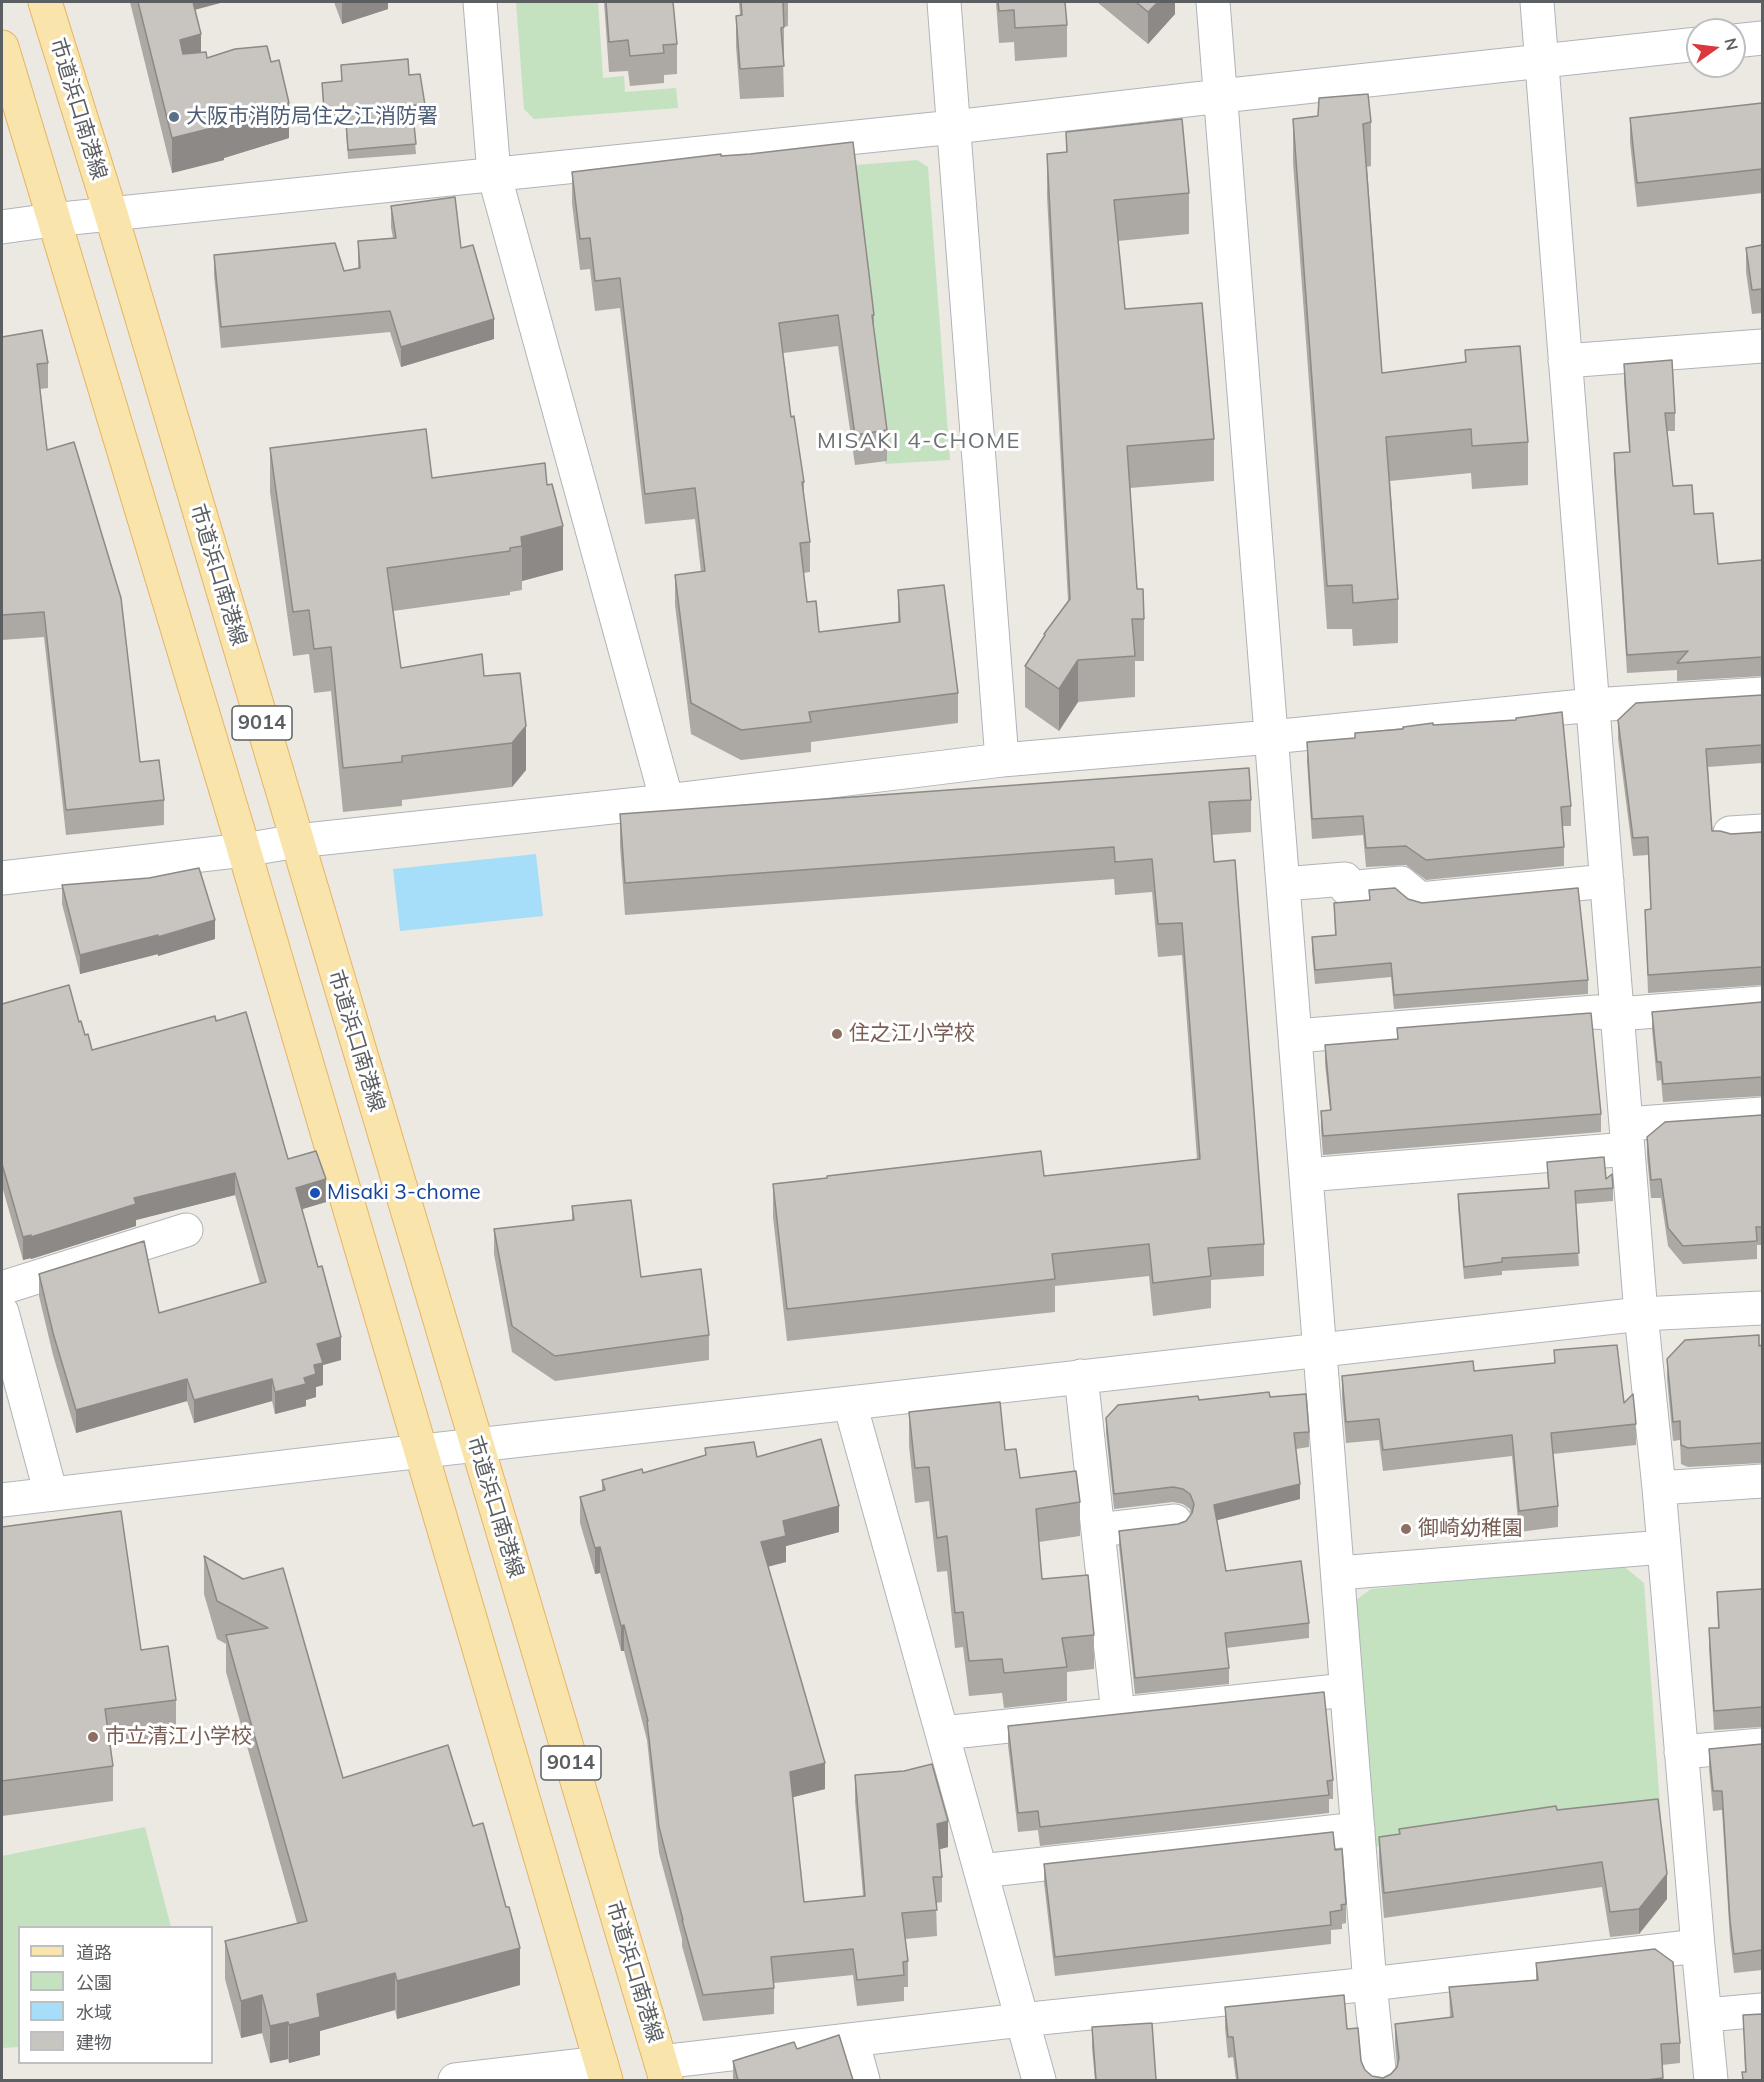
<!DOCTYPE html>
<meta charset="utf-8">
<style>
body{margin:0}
#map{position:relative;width:1764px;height:2082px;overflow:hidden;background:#ece9e2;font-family:Mulish,"Noto Sans JP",sans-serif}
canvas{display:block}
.frame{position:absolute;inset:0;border:3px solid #5b5f62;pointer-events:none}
.legend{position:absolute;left:18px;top:1926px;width:195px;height:138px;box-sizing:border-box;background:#fff;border:2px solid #bdbfc0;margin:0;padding:8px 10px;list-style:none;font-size:18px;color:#5b5f62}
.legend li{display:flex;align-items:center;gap:12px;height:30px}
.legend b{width:30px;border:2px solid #bdbfc0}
.north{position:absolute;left:1686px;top:18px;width:60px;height:60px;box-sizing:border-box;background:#fff;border:2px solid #bdbfc0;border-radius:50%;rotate:76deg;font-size:16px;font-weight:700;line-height:24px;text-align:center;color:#5b5f62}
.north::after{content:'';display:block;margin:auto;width:21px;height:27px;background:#dc383d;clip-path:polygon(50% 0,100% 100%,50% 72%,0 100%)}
</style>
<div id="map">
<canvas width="1764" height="2082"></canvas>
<div class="frame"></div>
<ul class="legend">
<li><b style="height:8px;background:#f9e4ab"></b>道路</li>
<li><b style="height:16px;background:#c4e2c0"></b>公園</li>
<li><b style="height:16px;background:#a6ddf9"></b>水域</li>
<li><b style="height:16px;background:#c8c4bf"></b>建物</li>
</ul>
<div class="north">N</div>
</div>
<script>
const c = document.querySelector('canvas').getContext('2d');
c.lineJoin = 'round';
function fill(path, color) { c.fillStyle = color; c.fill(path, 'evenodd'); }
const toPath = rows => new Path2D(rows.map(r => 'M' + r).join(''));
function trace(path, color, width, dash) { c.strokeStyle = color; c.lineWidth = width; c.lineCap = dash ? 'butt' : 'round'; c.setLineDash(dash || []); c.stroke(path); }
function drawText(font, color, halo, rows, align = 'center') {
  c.font = font + ' Mulish,"Noto Sans JP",sans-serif'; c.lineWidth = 6; c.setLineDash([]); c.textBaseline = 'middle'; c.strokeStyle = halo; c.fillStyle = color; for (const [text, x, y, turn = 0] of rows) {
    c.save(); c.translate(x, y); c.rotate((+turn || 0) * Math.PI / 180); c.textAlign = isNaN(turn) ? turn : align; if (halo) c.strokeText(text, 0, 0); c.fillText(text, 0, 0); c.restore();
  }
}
const green = toPath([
 [516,2,598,2,603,78,624,76,625,92,676,88,678,108,534,119,524,109],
 [917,160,928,167,950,460,885,464,856,165],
 [1621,1564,1644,1583,1661,1819,1376,1847,1356,1600,1371,1589],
 [145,1827,171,1927,20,1928,19,2047,2,2048,2,1856]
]);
const water = toPath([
 [536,854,543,916,400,931,393,869]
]);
const street = toPath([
 [480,2,494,174,667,801],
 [944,2,1002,760],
 [1213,2,1370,1984,1380,2080],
 [1537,2,1641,1314,1659,1488,1698,1946,1711,2080],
 [1734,41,1762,38],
 [52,220,954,127,1221,96,1698,44],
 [1565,361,1762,346],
 [1730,833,1762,831],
 [2,878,244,850,297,841,667,801,1002,760,1271,737,1593,705,1762,694],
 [1283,884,1345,879,1346,888,1401,883,1420,899,1607,881],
 [1295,1036,1596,1012,1617,1014,1762,1003],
 [1626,1124,1762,1114],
 [1306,1175,1628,1149],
 [2,1288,186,1230],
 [2,1312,51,1494],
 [1081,1376,1118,1714],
 [850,1404,1039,2080],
 [1659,1488,1762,1481],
 [1098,1530,1175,1521],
 [1338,1573,1664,1547],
 [943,1733,1346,1690],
 [1681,1752,1762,1745],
 [981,1871,1358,1829],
 [1706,2015,1762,2010],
 [852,2040,863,2080],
 [661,2062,1021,2020,1370,1984,1698,1946],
 [455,2080,601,2063]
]);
const secondary = toPath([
 [2,227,52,220],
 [2,1500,370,1457,1641,1314,1762,1308]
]);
const primary = toPath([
 [45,2,111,214,666,2080],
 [2,47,244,850,606,2080]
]);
const wall = toPath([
 [130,2,224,2,195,9,201,52,289,138,224,158,224,160,172,173],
 [334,2,388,2,388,9,342,24],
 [604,2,673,2,677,44,677,74,664,75,664,83,630,86,628,71,609,72],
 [739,2,788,2,788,26,784,27,784,58,783,58,784,97,740,99,736,46,736,16,740,15],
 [996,2,1065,2,1067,25,1067,57,1015,61,1014,42,999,43],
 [1097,2,1175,2,1175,14,1148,44],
 [341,65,409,75,425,105,425,114,413,115,416,154,348,159,345,117,324,118,322,83,341,81],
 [1762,103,1762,193,1637,207,1630,142,1630,118],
 [1293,119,1371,122,1371,166,1367,167,1382,373,1465,363,1465,350,1528,442,1528,485,1472,489,1471,473,1390,481,1398,599,1398,643,1353,646,1352,629,1327,629,1293,163],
 [1066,132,1189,193,1189,234,1118,241,1125,309,1214,439,1214,481,1130,488,1137,589,1144,619,1144,661,1135,661,1135,697,1078,702,1059,731,1025,707,1025,666,1044,637,1044,634,1068,601,1047,196,1047,154,1066,152],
 [721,156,874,315,874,335,887,430,887,461,855,465,838,346,783,353,791,417,804,482,804,502,810,542,810,572,803,573,807,602,819,632,898,623,898,590,958,693,958,723,811,742,811,752,741,760,691,734,675,605,675,575,701,572,695,519,645,524,620,308,595,311,590,269,580,270,572,203,572,172],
 [391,206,461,248,494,339,401,367,390,332,221,348,214,275,214,255,344,271,358,268,358,241,393,238,391,227],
 [1762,245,1762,313,1752,314,1746,272,1746,248],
 [2,337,48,363,48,388,40,389,47,450,140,762,164,800,164,825,66,835,44,637,2,640],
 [1624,364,1675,413,1675,431,1667,431,1673,486,1694,514,1718,564,1762,560,1762,676,1677,681,1677,670,1627,673,1614,471,1614,453,1629,452,1624,382],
 [270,448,432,478,547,485,563,570,522,581,522,590,510,592,510,595,393,611,401,668,484,676,526,770,512,787,402,800,402,806,343,812,331,691,314,693,309,654,293,656,270,492],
 [1762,695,1762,763,1708,767,1712,831,1731,834,1762,832,1762,985,1648,993,1645,910,1651,910,1648,855,1633,856,1618,739,1618,720],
 [1433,725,1571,806,1571,826,1562,826,1564,847,1564,866,1426,880,1406,865,1366,867,1363,835,1312,839,1307,761,1307,742,1355,738,1355,733],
 [1251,800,1251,832,1212,835,1214,862,1264,1244,1264,1276,1211,1280,1211,1308,1153,1316,1149,1276,1055,1286,1055,1312,787,1341,773,1217,773,1184,1044,1176,1197,1159,1182,955,1158,957,1152,892,1115,895,1114,879,625,915,620,846,620,814],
 [62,885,215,939,158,956,158,954,80,974,62,904],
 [1369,890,1408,899,1588,980,1588,994,1394,1009,1391,977,1315,984,1312,951,1312,937,1335,935,1334,903,1369,900],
 [1762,1002,1762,1096,1663,1102,1661,1080,1657,1081,1652,1030,1652,1012],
 [2,1004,79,1022,92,1050,216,1021,288,1159,326,1202,302,1209,341,1360,323,1365,323,1385,316,1387,316,1397,306,1400,306,1406,275,1414,272,1401,194,1423,187,1401,76,1433,53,1355,39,1296,39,1274,159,1313,260,1284,235,1195,136,1220,136,1226,31,1259,31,1258,23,1260,2,1186],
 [1397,1028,1601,1114,1601,1132,1323,1155,1321,1130,1321,1111,1330,1110,1325,1064,1325,1045,1397,1039],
 [1762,1115,1762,1245,1757,1245,1757,1259,1683,1264,1668,1246,1661,1198,1651,1198,1647,1156,1647,1137],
 [1547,1162,1606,1179,1613,1188,1613,1201,1575,1204,1579,1266,1502,1271,1502,1275,1464,1279,1458,1207,1458,1194,1548,1188],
 [572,1206,641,1277,709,1335,709,1360,555,1381,512,1352,494,1254,494,1229,572,1220],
 [1762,1345,1762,1463,1688,1467,1681,1464,1680,1440,1673,1441,1667,1379,1667,1359],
 [1554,1350,1624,1403,1636,1424,1636,1445,1553,1454,1558,1506,1558,1527,1519,1532,1512,1456,1383,1471,1379,1440,1346,1443,1342,1397,1342,1376,1474,1371,1554,1363],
 [1270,1397,1309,1432,1309,1447,1296,1449,1300,1499,1217,1520,1226,1571,1309,1623,1309,1638,1226,1648,1229,1668,1229,1684,1135,1694,1119,1546,1119,1531,1178,1524,1186,1521,1191,1514,1190,1509,1183,1504,1173,1502,1114,1509,1106,1433,1106,1418,1199,1400],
 [909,1412,1005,1450,1020,1478,1080,1502,1080,1536,1039,1542,1042,1579,1094,1635,1094,1669,1067,1672,1067,1701,1004,1708,1002,1693,969,1696,963,1647,955,1648,947,1571,937,1572,929,1501,915,1503,909,1446],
 [705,1448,757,1457,839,1532,786,1546,786,1562,768,1567,825,1789,793,1797,804,1902,863,1896,855,1801,855,1775,948,1847,940,1849,942,1877,942,1902,936,1903,937,1936,905,1939,908,1961,908,1987,904,1987,904,2001,857,2006,853,1975,774,1983,774,2014,703,2021,682,1946,682,1939,659,1853,647,1740,624,1651,621,1651,600,1573,595,1574,580,1523,580,1497,602,1491,602,1480,643,1473,705,1456],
 [2,1527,141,1650,176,1700,176,1735,110,1744,113,1766,113,1801,2,1816],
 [204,1556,243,1579,343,1778,520,1985,397,2019,395,2010,320,2031,320,2055,289,2063,288,2059,270,2063,262,2033,241,2038,225,1979,225,1941,297,1923,226,1672,226,1644,217,1639,204,1594],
 [1762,1589,1762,1727,1714,1730,1709,1648,1709,1628,1718,1628,1717,1592],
 [1008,1726,1333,1780,1333,1799,1329,1799,1329,1813,1040,1846,1038,1830,1018,1832,1008,1745],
 [1762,1744,1762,1972,1762,1970,1734,1973,1730,1940,1722,1810,1713,1811,1709,1769,1709,1749],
 [1557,1810,1667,1899,1639,1934,1610,1937,1602,1887,1384,1918,1379,1862,1379,1837,1399,1834,1399,1829],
 [1335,1850,1346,1904,1346,1923,1342,1924,1342,1929,1331,1930,1331,1944,1055,1976,1044,1883,1044,1864],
 [1536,1963,1680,2043,1680,2063,1662,2065,1663,2080,1236,2080,1233,2057,1228,2058,1225,2028,1225,2007,1347,2029,1365,2070,1372,2076,1383,2078,1391,2074,1397,2067,1395,2044,1395,2024,1450,2018,1449,1987,1536,1980],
 [1743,2015,1762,2080,1742,2080,1742,2072,1745,2072],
 [1092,2027,1156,2080,1095,2080,1092,2048],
 [797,2049,853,2080,733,2080,733,2061]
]);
const shadedWall = toPath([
 [187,2,224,2,187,12],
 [342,2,388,2,388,9,342,24],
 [1158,2,1175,2,1175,14,1148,44,1148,12],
 [201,34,201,69,180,76,180,40],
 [289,103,289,138,224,158,224,160,172,173,172,138],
 [494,319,494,339,401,367,401,347],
 [563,526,563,570,522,581,522,546,521,537],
 [1078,660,1078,702,1059,731,1059,689],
 [526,726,526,770,512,787,512,743],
 [215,920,215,939,158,956,158,937],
 [158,935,158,954,80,974,80,955],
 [235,1173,235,1195,136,1220,136,1226,31,1259,31,1237,134,1198],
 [326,1179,326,1202,296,1211,296,1188],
 [31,1235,31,1258,23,1260,23,1237],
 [341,1337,341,1360,323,1365,323,1385,316,1387,316,1397,306,1400,306,1406,275,1414,275,1392,304,1378,314,1365,317,1344],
 [187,1379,187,1401,76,1433,76,1410],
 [272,1379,272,1401,194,1423,194,1400],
 [1300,1484,1300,1499,1214,1521,1214,1505],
 [839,1506,839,1532,786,1546,786,1562,761,1568,761,1542,783,1521],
 [600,1547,600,1573,595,1574,595,1548],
 [624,1625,624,1651,621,1651,621,1626],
 [825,1763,825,1789,790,1798,790,1772],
 [948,1821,948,1847,937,1850,937,1824],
 [1667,1874,1667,1899,1639,1934,1639,1909],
 [520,1948,520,1985,397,2019,397,1981],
 [395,1973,395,2010,320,2031,320,2055,289,2063,289,2025,317,1994],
 [262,1995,262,2033,241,2038,241,2001],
 [288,2022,288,2059,270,2063,270,2026]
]);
const building = toPath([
 [138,2,193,2,201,34,180,40,183,54,206,52,207,58,235,49,267,46,271,62,279,60,289,103,223,123,224,125,172,138,138,2],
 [606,2,673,2,677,44,663,45,664,53,630,56,628,40,609,42,606,2],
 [741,2,783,2,784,27,781,28,784,66,740,69,736,16,742,15,741,2],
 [998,2,1065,2,1067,25,1015,28,1014,10,999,11,998,2],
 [1136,2,1158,2,1148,12,1136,2],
 [408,59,409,75,420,74,425,105,412,105,416,144,348,150,345,108,324,109,322,83,342,81,341,65,408,59],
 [1368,94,1371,122,1363,124,1382,373,1466,362,1465,350,1520,346,1528,442,1472,446,1471,429,1386,437,1398,599,1353,603,1352,585,1327,586,1293,119,1318,116,1319,98,1368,94],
 [1762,103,1762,169,1637,183,1630,118,1762,103],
 [1182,119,1189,193,1114,200,1125,309,1202,303,1214,439,1127,446,1137,589,1143,589,1144,619,1132,619,1135,656,1078,660,1059,689,1025,666,1045,635,1044,634,1070,599,1047,154,1067,152,1066,132,1182,119],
 [853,142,874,315,872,315,887,430,855,435,838,315,779,323,791,417,794,416,804,482,802,482,810,542,800,543,807,602,816,601,819,632,900,622,898,590,944,585,958,693,809,712,811,722,741,730,691,703,675,575,705,571,695,488,645,494,620,278,595,281,590,238,580,239,572,172,721,154,721,156,750,154,853,142],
 [455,197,461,248,473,245,494,319,401,347,390,311,221,327,214,255,335,243,344,271,360,268,358,241,396,238,391,206,455,197],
 [1762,245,1762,289,1752,290,1746,248,1762,245],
 [42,330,48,363,37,364,47,450,74,442,121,598,140,762,159,760,164,800,66,810,44,612,2,615,2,337,42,330],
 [1672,360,1675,413,1665,413,1673,486,1692,485,1694,514,1713,513,1718,564,1762,560,1762,657,1677,663,1688,651,1627,655,1614,453,1630,452,1624,364,1672,360],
 [426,429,432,478,545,463,547,485,552,484,563,526,521,537,522,546,510,548,510,551,387,568,401,668,482,654,484,676,520,673,526,726,512,743,402,756,402,762,343,768,331,647,314,649,309,610,293,612,270,448,426,429],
 [1762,695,1762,745,1706,749,1712,831,1720,831,1731,834,1762,832,1762,967,1648,975,1645,910,1651,909,1648,837,1633,838,1618,720,1636,703,1762,695],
 [1562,712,1571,806,1561,807,1564,847,1426,860,1406,846,1366,848,1363,816,1312,819,1307,742,1355,738,1355,733,1403,729,1403,727,1433,723,1433,725,1516,720,1516,718,1562,712],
 [1249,768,1251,800,1209,802,1214,862,1235,860,1264,1244,1208,1248,1211,1276,1153,1283,1149,1244,1052,1254,1055,1279,787,1309,773,1184,827,1178,827,1176,1041,1151,1044,1176,1200,1159,1182,923,1158,924,1152,859,1115,862,1114,847,625,883,620,814,1249,768],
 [199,868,215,920,158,937,158,935,80,955,62,885,149,878,199,868],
 [1395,888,1408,899,1422,903,1578,888,1588,980,1394,995,1391,963,1315,970,1312,937,1336,935,1334,903,1370,900,1369,890,1395,888],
 [69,985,79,1022,81,1021,85,1035,88,1034,92,1050,215,1016,216,1021,246,1012,288,1159,316,1151,326,1179,296,1188,318,1267,322,1266,341,1337,317,1344,323,1363,314,1365,316,1374,304,1378,306,1384,275,1392,272,1379,194,1400,187,1379,76,1410,53,1333,39,1274,144,1241,159,1313,266,1282,235,1173,134,1198,136,1204,31,1237,31,1235,23,1237,2,1164,2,1004,69,985],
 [1762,1002,1762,1077,1663,1084,1661,1062,1657,1062,1652,1012,1762,1002],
 [1591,1013,1601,1114,1323,1136,1321,1111,1331,1110,1325,1045,1398,1039,1397,1028,1591,1013],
 [1762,1115,1762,1227,1756,1227,1757,1241,1683,1246,1668,1228,1661,1179,1651,1180,1647,1137,1665,1122,1762,1115],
 [1604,1157,1606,1179,1612,1174,1613,1188,1575,1191,1579,1253,1502,1258,1502,1262,1464,1267,1458,1194,1549,1188,1547,1162,1604,1157],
 [631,1200,641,1277,701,1269,709,1335,555,1356,512,1326,494,1229,574,1220,572,1206,631,1200],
 [1759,1335,1759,1346,1762,1345,1762,1443,1688,1448,1681,1445,1680,1421,1673,1422,1667,1359,1685,1340,1759,1335],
 [1617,1345,1624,1403,1633,1394,1636,1424,1551,1433,1558,1506,1519,1511,1512,1435,1383,1450,1379,1419,1346,1422,1342,1376,1473,1361,1474,1371,1555,1363,1554,1350,1617,1345],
 [1269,1392,1270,1397,1306,1394,1309,1432,1294,1433,1300,1484,1214,1505,1226,1571,1301,1561,1309,1623,1225,1633,1229,1668,1135,1678,1119,1531,1178,1524,1186,1521,1192,1513,1194,1504,1190,1494,1183,1489,1173,1487,1114,1494,1106,1418,1118,1405,1198,1396,1199,1400,1269,1392],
 [1000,1402,1005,1450,1016,1449,1020,1478,1076,1471,1080,1502,1036,1509,1042,1579,1088,1575,1094,1635,1062,1638,1067,1667,1004,1673,1002,1659,969,1661,963,1612,955,1613,947,1536,937,1538,929,1467,915,1468,909,1412,1000,1402],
 [821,1439,839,1506,783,1521,786,1536,761,1542,825,1763,790,1772,804,1902,865,1896,855,1775,904,1771,932,1764,948,1821,937,1824,942,1877,933,1877,937,1910,902,1913,908,1961,903,1962,904,1975,857,1980,853,1949,771,1957,774,1988,703,1995,682,1920,683,1920,659,1827,647,1721,648,1721,624,1625,621,1626,600,1547,595,1548,580,1497,605,1490,602,1480,642,1469,643,1473,706,1455,705,1448,754,1442,757,1457,821,1439],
 [121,1511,141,1650,168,1646,176,1700,105,1709,113,1766,2,1781,2,1527,121,1511],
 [204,1556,243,1579,283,1568,343,1778,448,1745,473,1826,483,1823,506,1907,509,1907,520,1948,397,1981,395,1973,317,1994,320,2017,289,2025,288,2022,270,2026,262,1995,241,2001,225,1941,307,1921,226,1635,268,1628,217,1601,204,1556],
 [1762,1589,1762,1707,1714,1711,1709,1628,1719,1628,1717,1592,1762,1589],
 [1324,1692,1333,1780,1327,1781,1329,1795,1040,1827,1038,1811,1018,1813,1008,1726,1324,1692],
 [1762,1744,1762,1952,1762,1950,1734,1954,1730,1921,1722,1791,1713,1791,1709,1749,1762,1744],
 [1658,1799,1667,1874,1639,1909,1610,1912,1602,1862,1384,1893,1379,1837,1400,1834,1399,1829,1556,1806,1557,1810,1658,1799],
 [1333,1832,1335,1850,1342,1849,1346,1904,1341,1905,1342,1910,1330,1912,1331,1925,1055,1957,1044,1864,1333,1832],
 [1655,1949,1673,1962,1680,2043,1661,2044,1663,2078,1646,2080,1238,2080,1233,2037,1228,2037,1225,2007,1344,1995,1347,2029,1358,2028,1361,2061,1365,2070,1372,2076,1383,2078,1391,2074,1397,2067,1399,2058,1395,2024,1453,2017,1449,1987,1538,1980,1536,1963,1655,1949],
 [1762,2014,1762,2080,1743,2080,1742,2072,1746,2072,1743,2015,1762,2014],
 [1152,2023,1156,2080,1089,2080,1096,2080,1092,2027,1152,2023],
 [839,2035,853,2080,738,2080,733,2061,794,2042,797,2049,839,2035]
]);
const markers = [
 [174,117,6,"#5c6f8a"],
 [837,1034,6,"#8d6e63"],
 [315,1193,6,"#1a4fb4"],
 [1406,1529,6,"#8d6e63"],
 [93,1737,6,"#8d6e63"]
];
const shields = [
 [262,723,60],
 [571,1763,60]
];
const shieldNames = [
 ["9014",262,723],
 ["9014",571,1763]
];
const streetNames = [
 ["市道浜口南港線",78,109,73],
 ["市道浜口南港線",218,575,73],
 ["市道浜口南港線",356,1041,73],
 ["市道浜口南港線",495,1507,73],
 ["市道浜口南港線",634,1972,73]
];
const serviceNames = [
 ["大阪市消防局住之江消防署",186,117]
];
const educationNames = [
 ["住之江小学校",849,1034],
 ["御崎幼稚園",1418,1529],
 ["市立清江小学校",105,1737]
];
const transitNames = [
 ["Misaki 3-chome",327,1193]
];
const neighbourhoodNames = [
 ["MISAKI 4-CHOME",919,441]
];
fill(green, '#c4e2c0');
fill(water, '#a6ddf9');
trace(street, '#b0b4b7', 35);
trace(secondary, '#b2b6b9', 35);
trace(primary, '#e7b361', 35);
trace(street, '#fff', 33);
trace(secondary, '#fff', 33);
trace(primary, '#f9e4ab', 33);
fill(wall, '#aca9a4');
fill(shadedWall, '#8c8986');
fill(building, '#c8c4bf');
trace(building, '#8c8986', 1.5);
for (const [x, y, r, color] of markers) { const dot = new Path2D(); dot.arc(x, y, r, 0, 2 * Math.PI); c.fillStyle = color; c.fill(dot); trace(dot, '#fff', 2); }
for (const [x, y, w] of shields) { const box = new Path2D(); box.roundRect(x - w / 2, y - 17, w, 34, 4.5); c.fillStyle = '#fff'; c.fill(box); trace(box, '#5b5f62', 1.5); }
drawText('bold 20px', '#5b5f62', null, shieldNames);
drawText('21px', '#5b5f62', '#fff', streetNames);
drawText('21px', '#4e5e75', '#fff', serviceNames, 'left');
drawText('21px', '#785e54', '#fff', educationNames, 'left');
drawText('21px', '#164399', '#fff', transitNames, 'left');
c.letterSpacing = '1.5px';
drawText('22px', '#6c7174', '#fff', neighbourhoodNames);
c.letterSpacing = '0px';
</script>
